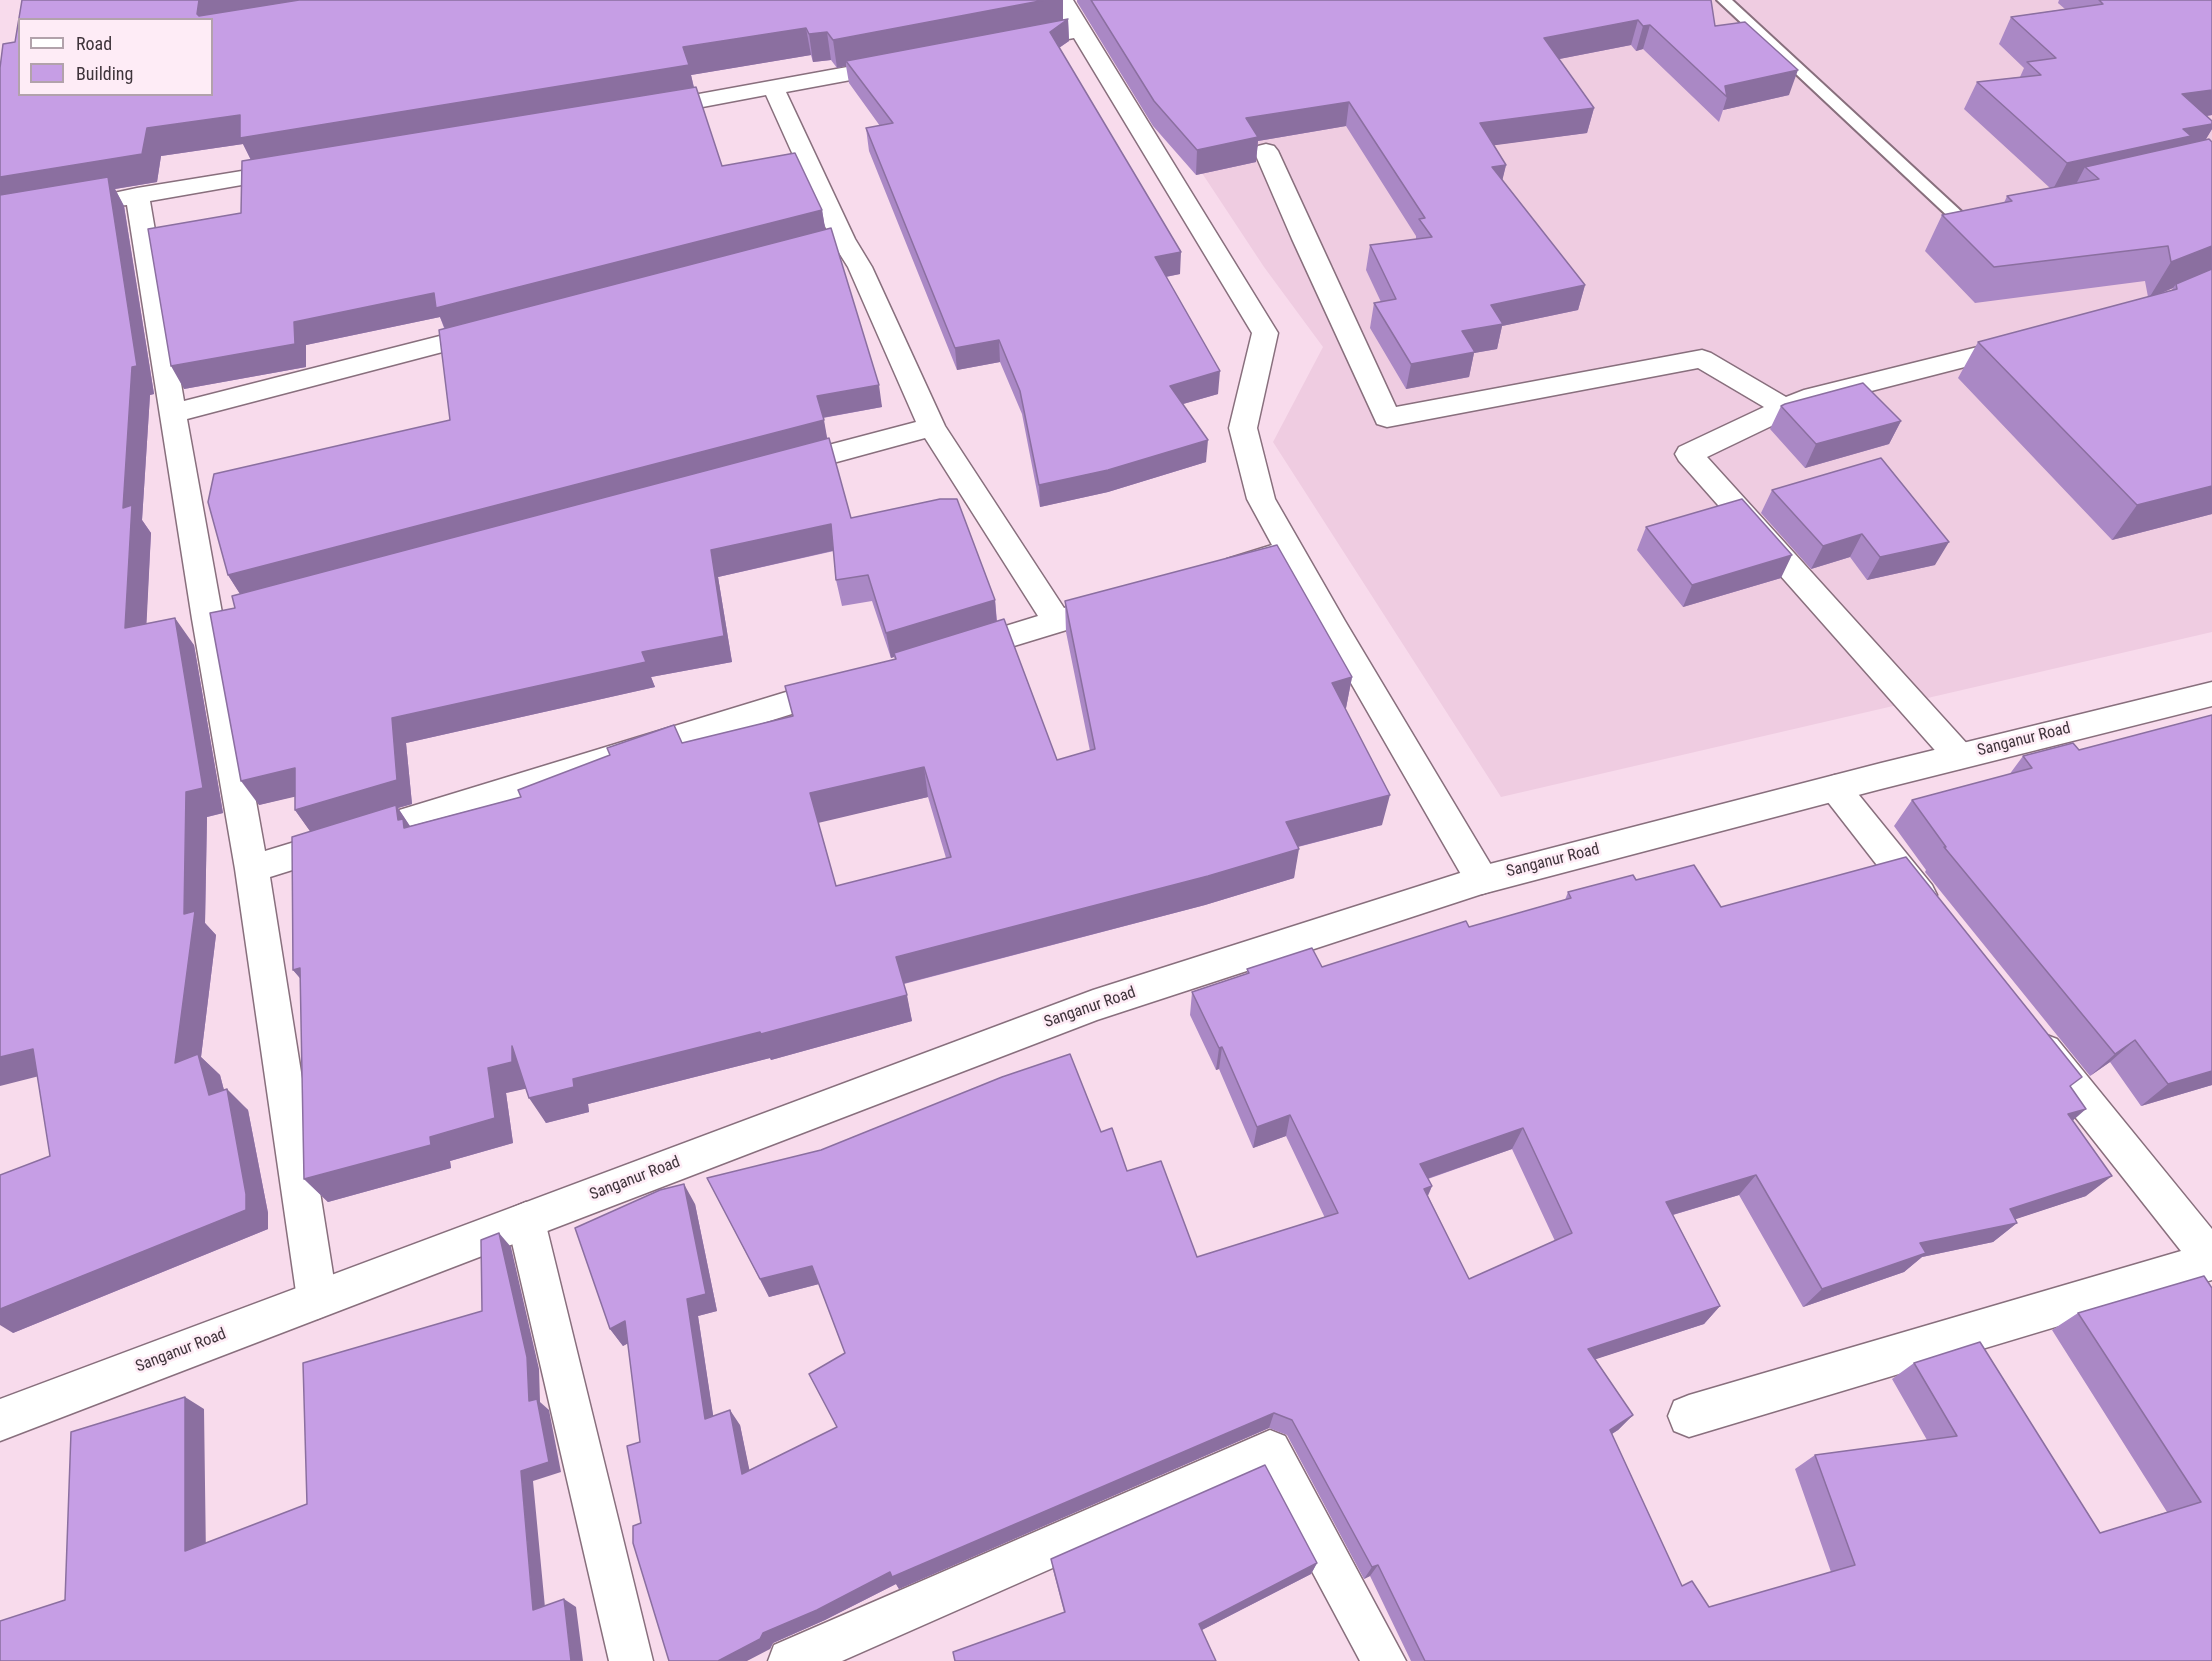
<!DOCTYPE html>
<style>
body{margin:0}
#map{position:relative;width:2212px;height:1661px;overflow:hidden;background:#f8dbec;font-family:"Roboto Condensed",sans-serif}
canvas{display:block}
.legend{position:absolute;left:18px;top:18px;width:195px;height:78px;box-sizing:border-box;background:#feecf6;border:2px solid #b2a2ab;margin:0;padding:8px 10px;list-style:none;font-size:18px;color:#3f343b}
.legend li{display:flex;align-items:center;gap:12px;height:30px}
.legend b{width:30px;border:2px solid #b2a2ab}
</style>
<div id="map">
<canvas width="2212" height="1661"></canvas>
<ul class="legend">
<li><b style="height:8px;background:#fff"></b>Road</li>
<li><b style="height:16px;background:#c69ee5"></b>Building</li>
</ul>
</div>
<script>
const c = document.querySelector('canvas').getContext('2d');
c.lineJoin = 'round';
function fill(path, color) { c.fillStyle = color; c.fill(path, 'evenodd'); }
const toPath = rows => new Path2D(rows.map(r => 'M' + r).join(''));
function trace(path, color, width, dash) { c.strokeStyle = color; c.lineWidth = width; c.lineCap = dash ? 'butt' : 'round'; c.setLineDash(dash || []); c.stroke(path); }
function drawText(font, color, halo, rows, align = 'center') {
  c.font = font + ' "Roboto Condensed",sans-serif'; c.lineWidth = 5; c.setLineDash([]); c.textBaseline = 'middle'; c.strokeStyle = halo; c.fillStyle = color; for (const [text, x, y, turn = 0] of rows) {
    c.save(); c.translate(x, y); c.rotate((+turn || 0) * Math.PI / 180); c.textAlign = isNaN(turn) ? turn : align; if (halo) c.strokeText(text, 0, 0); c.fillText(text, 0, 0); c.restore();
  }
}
const built = toPath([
 [1450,0,2212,0,2212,632,1501,797,1273,442,1323,347,1264,267,1128,61]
]);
const service = toPath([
 [1717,0,1732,0,1963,213,1982,209,1988,211,1990,214,1988,217,1960,224,1954,222,1717,0]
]);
const minor = toPath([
 [1051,0,1073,0,1278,333,1257,428,1275,499,1345,621,1494,870,1499,880,1494,890,1482,894,1470,890,1282,563,1237,577,1227,573,1222,566,1227,559,1272,545,1247,499,1229,428,1252,333,1074,38,1024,47,1016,46,1013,41,1016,36,1067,26,1051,0],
 [891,59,899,61,902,66,899,71,786,92,855,239,872,267,945,426,1064,608,1108,595,1119,598,1123,606,1119,614,968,660,957,657,953,649,957,641,1038,616,925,438,789,475,779,472,775,465,779,458,916,422,848,267,836,248,791,261,782,258,779,253,782,248,829,235,766,95,655,116,647,114,644,109,647,104,655,102,891,59],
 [1266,144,1274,146,1278,151,1396,407,1702,350,1711,353,1786,397,1804,390,2014,338,2023,340,2027,346,2023,352,1813,406,1707,457,1970,747,1975,756,1970,765,1959,769,1948,765,1679,461,1675,454,1679,447,1764,407,1698,368,1387,427,1377,424,1292,239,1254,151,1258,146,1266,144],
 [285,164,293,166,297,171,293,176,150,201,184,401,483,325,492,327,496,333,492,339,187,419,265,851,832,678,843,682,847,690,843,698,270,877,337,1299,331,1313,317,1319,303,1313,297,1299,235,869,192,619,127,205,117,206,109,204,105,199,109,194,137,188,285,164],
 [1835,775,1846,779,1932,885,1937,895,1932,905,1920,909,1908,905,1824,797,1819,788,1824,779,1835,775],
 [2044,1034,2057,1039,2212,1229,2212,1280,1689,1437,1674,1431,1668,1416,1674,1401,1689,1395,2181,1251,2031,1061,2026,1050,2031,1039,2044,1034],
 [526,1202,540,1208,545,1221,653,1661,609,1661,507,1221,512,1208,526,1202],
 [1270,1430,1285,1436,1406,1661,1360,1661,1261,1476,842,1661,768,1661,774,1645,1270,1430]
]);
const secondary = toPath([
 [2212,682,2212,706,1881,789,1482,894,1097,1020,0,1441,0,1399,1093,990,1482,866,1881,763,2212,682]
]);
const wall = toPath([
 [22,0,1063,0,1063,20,1068,19,1069,41,1059,48,1180,274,1166,277,1218,394,1183,404,1206,462,1108,492,1040,507,1022,414,1000,362,957,370,869,151,866,128,880,126,849,83,846,66,837,68,831,60,813,62,811,55,691,75,694,87,722,166,822,210,825,229,882,407,823,418,827,439,851,518,995,600,997,621,1057,760,1090,751,1066,632,1065,601,1352,677,1346,708,1345,708,1382,825,1298,847,1294,878,1205,905,904,984,912,1021,771,1060,770,1058,588,1104,589,1112,546,1123,526,1088,506,1093,513,1143,450,1161,451,1168,328,1202,304,1179,301,979,293,970,310,831,295,810,295,796,259,805,235,608,240,594,228,575,450,420,444,328,440,317,306,345,306,367,184,389,241,213,251,160,243,144,161,156,157,182,115,189,124,206,154,394,150,395,142,520,151,533,146,624,194,645,223,813,207,817,205,923,216,935,201,1057,220,1075,224,1090,248,1110,268,1213,268,1229,13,1333,50,1156,15,42],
 [834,551,836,580,842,606,872,601,891,658,894,657,895,659,793,716,682,743,521,797,410,826,398,808,412,804,406,743,655,687,651,677,732,662,718,577],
 [928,797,946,858,836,886,818,822],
 [1077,0,1711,0,1715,26,1789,95,1723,110,1719,122,1643,49,1636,51,1631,45,1559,59,1594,108,1587,133,1493,145,1506,165,1502,180,1585,285,1578,310,1502,326,1497,349,1474,353,1469,377,1406,389,1370,328,1374,303,1381,302,1366,270,1370,245,1416,239,1416,236,1346,126,1258,141,1256,162,1196,175,1153,126,1077,2],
 [2059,0,2212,0,2212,115,2207,116,2212,121,2212,129,2205,140,2212,142,2212,514,2112,540,1958,378,1978,342,2148,297,2145,281,1975,303,1925,251,1942,215,2004,203,2007,196,2050,188,1964,109,1977,82,2020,77,2024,68,1999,44,2011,17,2065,9,2058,3],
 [2173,288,2171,291,2156,295,2164,292],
 [1781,406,1901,421,1889,444,1805,468,1770,429],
 [1772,490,1935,565,1867,580,1850,557,1811,569,1761,513],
 [1646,527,1781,578,1683,607,1637,550],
 [2073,743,2212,1071,2212,1085,2141,1106,2110,1062,2090,1076,1925,872,1926,870,1894,826,1912,800,2009,775,2023,756],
 [1636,880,1721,907,2071,1087,2073,1121,2086,1196,2015,1219,2017,1223,1993,1242,1922,1257,1904,1272,1803,1307,1739,1195,1673,1215,1720,1306,1704,1324,1595,1359,1633,1415,1618,1430,1612,1434,1682,1586,1709,1607,1831,1572,1795,1469,1815,1455,1927,1440,1892,1379,1914,1363,2100,1533,2167,1512,2052,1330,2078,1313,2204,1276,2212,1661,1411,1661,1370,1576,1364,1579,1287,1435,1269,1428,899,1589,896,1584,825,1620,773,1643,770,1649,641,1523,640,1442,628,1343,623,1346,610,1329,695,1204,717,1311,698,1316,713,1416,740,1425,749,1470,837,1428,845,1353,819,1284,769,1297,707,1178,1101,1132,1127,1171,1197,1257,1325,1218,1286,1136,1253,1148,1219,1069,1216,1070,1190,1015,1192,992,1247,974,1247,969,1322,967,1469,927,1565,900,1568,892],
 [1512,1149,1555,1241,1469,1279,1428,1196,1432,1186,1428,1179],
 [1051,1559,1317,1563,1311,1574,1202,1630,1064,1612,1053,1570]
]);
const shadedWall = toPath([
 [199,0,376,0,199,20,197,14],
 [1045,0,1063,0,1063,23,1068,19,1069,41,1050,54,846,61,846,66,837,68,833,40],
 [1638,20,1631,45,1539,63,1544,38],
 [1650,25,1643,49,1636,51,1643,26],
 [806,28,811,55,691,75,695,93,254,166,243,144,161,156,157,182,115,189,124,206,154,394,150,395,142,520,151,533,145,654,125,628,123,508,0,208,0,177,147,128],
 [827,32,831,60,813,62,809,34],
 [1798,70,1789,95,1723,110,1727,97,1725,86],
 [2212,90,2212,115,2166,122,2182,94],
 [1349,102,1346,126,1258,141,1256,162,1196,175,1197,150,1246,118],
 [1594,108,1587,133,1474,148,1480,123],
 [2212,124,2212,129,2199,151,2099,179,2085,167,2075,186,2052,191,2067,163,2183,129],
 [1506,165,1500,190,1492,167],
 [822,210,826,233,446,331,440,317,306,345,306,367,184,389,171,366,294,322],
 [2212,246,2212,272,2176,284,2173,288,2149,298,2171,262],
 [1181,252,1180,274,1154,279,1155,257],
 [1585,285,1578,310,1502,326,1497,349,1474,353,1469,377,1406,389,1411,364,1491,305],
 [999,340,1000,362,957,370,955,348],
 [1220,371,1218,394,1169,408,1170,386],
 [879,385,882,407,821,418,817,396],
 [824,420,828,443,242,597,228,575],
 [1901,421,1889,444,1805,468,1816,444],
 [1208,440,1206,462,1108,492,1040,507,1039,485],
 [2212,486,2212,514,2112,540,2137,505],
 [831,524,836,550,718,577,732,662,651,677,655,687,406,743,412,804,398,808,415,834,312,834,295,810,392,718,711,550],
 [1862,534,1850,557,1811,569,1823,546],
 [1949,542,1935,565,1867,580,1880,557],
 [1792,555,1781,578,1683,607,1692,585],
 [995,600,997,626,894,653,894,657,891,658,886,633],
 [175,618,194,645,223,813,207,817,205,923,216,935,201,1057,220,1075,231,1117,175,1063,184,914],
 [1352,677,1346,708,1326,714,1332,683],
 [924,767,928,797,818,823,810,793],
 [295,768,311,793,259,805,241,781],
 [1390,795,1382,825,1281,851,1286,822],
 [1299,849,1294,878,1205,905,902,984,896,957],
 [300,968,316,997,293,970],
 [907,995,912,1021,771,1060,770,1058,588,1104,589,1112,546,1123,529,1098,573,1079],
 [2135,1040,2110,1062,2090,1076,2115,1054],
 [512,1046,529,1088,506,1093,513,1143,450,1161,451,1168,328,1202,304,1179,430,1137,488,1068],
 [1222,1047,1219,1069,1216,1070,1219,1048],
 [33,1049,59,1071,0,1086,0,1057],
 [2212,1071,2212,1085,2141,1106,2168,1084],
 [227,1089,248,1110,268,1213,268,1229,13,1333,0,1325,0,1308],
 [2086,1109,2062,1130,2068,1114],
 [1290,1115,1286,1136,1253,1148,1257,1127],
 [1523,1128,1512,1149,1412,1184,1420,1164],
 [1756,1175,1739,1195,1652,1221,1666,1202],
 [2112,1176,2086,1196,1986,1229,2010,1209],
 [684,1184,695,1204,717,1311,698,1316,716,1434,705,1419,687,1299],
 [1432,1186,1423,1206,1424,1189],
 [2017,1223,1993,1242,1922,1257,1904,1272,1803,1307,1822,1289,1920,1243],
 [499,1233,511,1247,539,1369,540,1402,549,1410,561,1472,533,1481,546,1618,533,1610,521,1471,529,1401],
 [812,1266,819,1284,769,1297,760,1279],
 [1720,1306,1704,1324,1575,1366,1588,1349],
 [625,1321,638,1338,623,1346,610,1329],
 [185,1397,204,1409,206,1559,185,1551],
 [730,1410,740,1425,753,1487,742,1474],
 [1274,1413,1269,1428,899,1589,896,1584,825,1620,773,1643,770,1649,747,1661,718,1661,763,1633,890,1572],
 [1633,1415,1618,1430,1596,1444,1610,1430],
 [1317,1563,1311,1574,1196,1633,1199,1624],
 [1378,1565,1370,1576,1364,1579,1372,1567],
 [564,1599,576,1607,583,1661,571,1661]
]);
const building = toPath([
 [22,0,199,0,197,14,199,16,299,0,1045,0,833,40,827,32,809,34,806,28,683,47,689,65,240,138,240,115,147,128,142,154,0,177,0,68,3,44,15,42,22,0],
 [20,20,212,20,212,94,20,94,20,20],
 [1091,0,1711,0,1715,26,1745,22,1798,70,1725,86,1727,97,1650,25,1643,26,1638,20,1544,38,1594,108,1480,123,1506,165,1492,167,1585,285,1491,305,1503,324,1462,331,1475,352,1411,364,1374,303,1396,299,1370,245,1432,237,1419,219,1425,218,1349,102,1246,118,1258,137,1197,150,1154,101,1091,0],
 [2099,0,2212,0,2212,90,2182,94,2212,121,2212,124,2183,129,2191,136,2067,163,1977,82,2041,75,2027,62,2056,58,2011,17,2103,4,2099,0],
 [1068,19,1050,32,1181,252,1155,257,1220,371,1170,386,1208,440,1108,470,1039,485,1020,391,999,340,955,348,866,128,893,123,846,61,1068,19],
 [696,87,722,166,795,153,822,210,436,308,434,293,294,322,295,344,171,366,148,229,241,213,242,161,696,87],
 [2209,139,2212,142,2212,246,2171,262,2168,246,1994,267,1942,215,2012,201,2007,196,2099,179,2085,167,2209,139],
 [108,177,137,366,132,367,123,508,132,505,125,628,175,618,203,788,186,792,184,914,195,911,175,1063,198,1054,209,1095,227,1089,246,1194,246,1210,0,1309,0,1175,50,1156,33,1049,0,1057,0,195,108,177],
 [831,228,879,385,817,396,824,420,228,575,208,502,214,474,450,420,439,330,831,228],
 [2212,269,2212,486,2137,505,1978,342,2177,289,2176,284,2212,269],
 [1863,383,1901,421,1816,444,1781,406,1785,404,1863,383],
 [829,438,851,518,940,499,957,499,995,600,886,633,868,575,836,580,831,524,711,550,724,636,642,652,646,662,392,718,397,780,295,810,295,768,241,781,210,613,235,608,232,596,829,438],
 [1881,458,1949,542,1880,557,1862,534,1823,546,1772,490,1881,458],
 [1742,499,1792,555,1692,585,1646,527,1742,499],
 [1277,545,1352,677,1332,683,1390,795,1286,822,1299,849,1208,876,896,957,907,995,761,1034,760,1032,573,1079,574,1087,529,1098,512,1046,512,1062,488,1068,495,1118,430,1137,431,1145,304,1179,300,968,293,970,292,837,396,805,398,820,403,819,404,828,521,797,518,790,610,755,607,748,674,725,682,743,793,716,785,686,896,659,894,653,1004,619,1057,760,1095,749,1065,601,1277,545],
 [924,767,951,857,836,886,810,793,924,767],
 [2212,715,2212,1071,2168,1084,2135,1040,2115,1054,1944,847,1946,847,1912,800,2032,768,2023,756,2073,743,2079,750,2212,715],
 [1906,857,2082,1077,2070,1086,2086,1109,2068,1114,2112,1176,2010,1209,2017,1223,1920,1243,1926,1253,1822,1289,1756,1175,1666,1202,1720,1306,1588,1349,1633,1415,1610,1430,1682,1586,1692,1581,1709,1607,1855,1565,1815,1455,1957,1436,1914,1363,1980,1342,2100,1533,2201,1502,2078,1313,2204,1276,2212,1288,2212,1661,1425,1661,1378,1565,1372,1567,1292,1420,1274,1413,892,1577,890,1572,817,1610,763,1633,760,1639,718,1661,669,1661,633,1543,633,1526,641,1523,627,1446,640,1442,625,1321,610,1329,575,1228,660,1190,684,1184,706,1294,687,1299,705,1419,730,1410,742,1474,837,1427,809,1374,845,1353,812,1266,760,1279,707,1178,821,1150,1002,1077,1070,1054,1101,1132,1112,1128,1127,1171,1161,1161,1197,1257,1338,1213,1290,1115,1257,1127,1222,1047,1219,1048,1192,992,1249,973,1247,969,1312,948,1322,967,1466,921,1469,927,1571,898,1568,892,1633,875,1636,880,1694,865,1721,907,1906,857],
 [1523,1128,1572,1233,1469,1279,1424,1189,1432,1186,1420,1164,1523,1128],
 [499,1233,527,1357,529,1401,537,1399,549,1462,521,1471,533,1610,564,1599,571,1661,0,1661,0,1621,65,1600,71,1432,185,1397,185,1551,307,1504,303,1363,482,1311,481,1240,499,1233],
 [1265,1465,1317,1563,1199,1624,1216,1661,955,1661,953,1652,1065,1612,1051,1559,1265,1465]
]);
const streetNames = [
 ["Sanganur Road",2024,740,-14],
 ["Sanganur Road",1553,861,-14],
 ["Sanganur Road",1090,1008,-19],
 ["Sanganur Road",635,1179,-21],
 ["Sanganur Road",181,1351,-21]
];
fill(built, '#efcce1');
trace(service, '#886f7d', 4);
trace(minor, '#886f7d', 3);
trace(secondary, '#886f7d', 3);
fill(service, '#fff');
fill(minor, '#fff');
fill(secondary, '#fff');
fill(wall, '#aa88c5');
fill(shadedWall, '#8b6fa0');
fill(building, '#c69ee5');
trace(building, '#8b6fa0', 1.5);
drawText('16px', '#3f343b', '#feecf6', streetNames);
</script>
